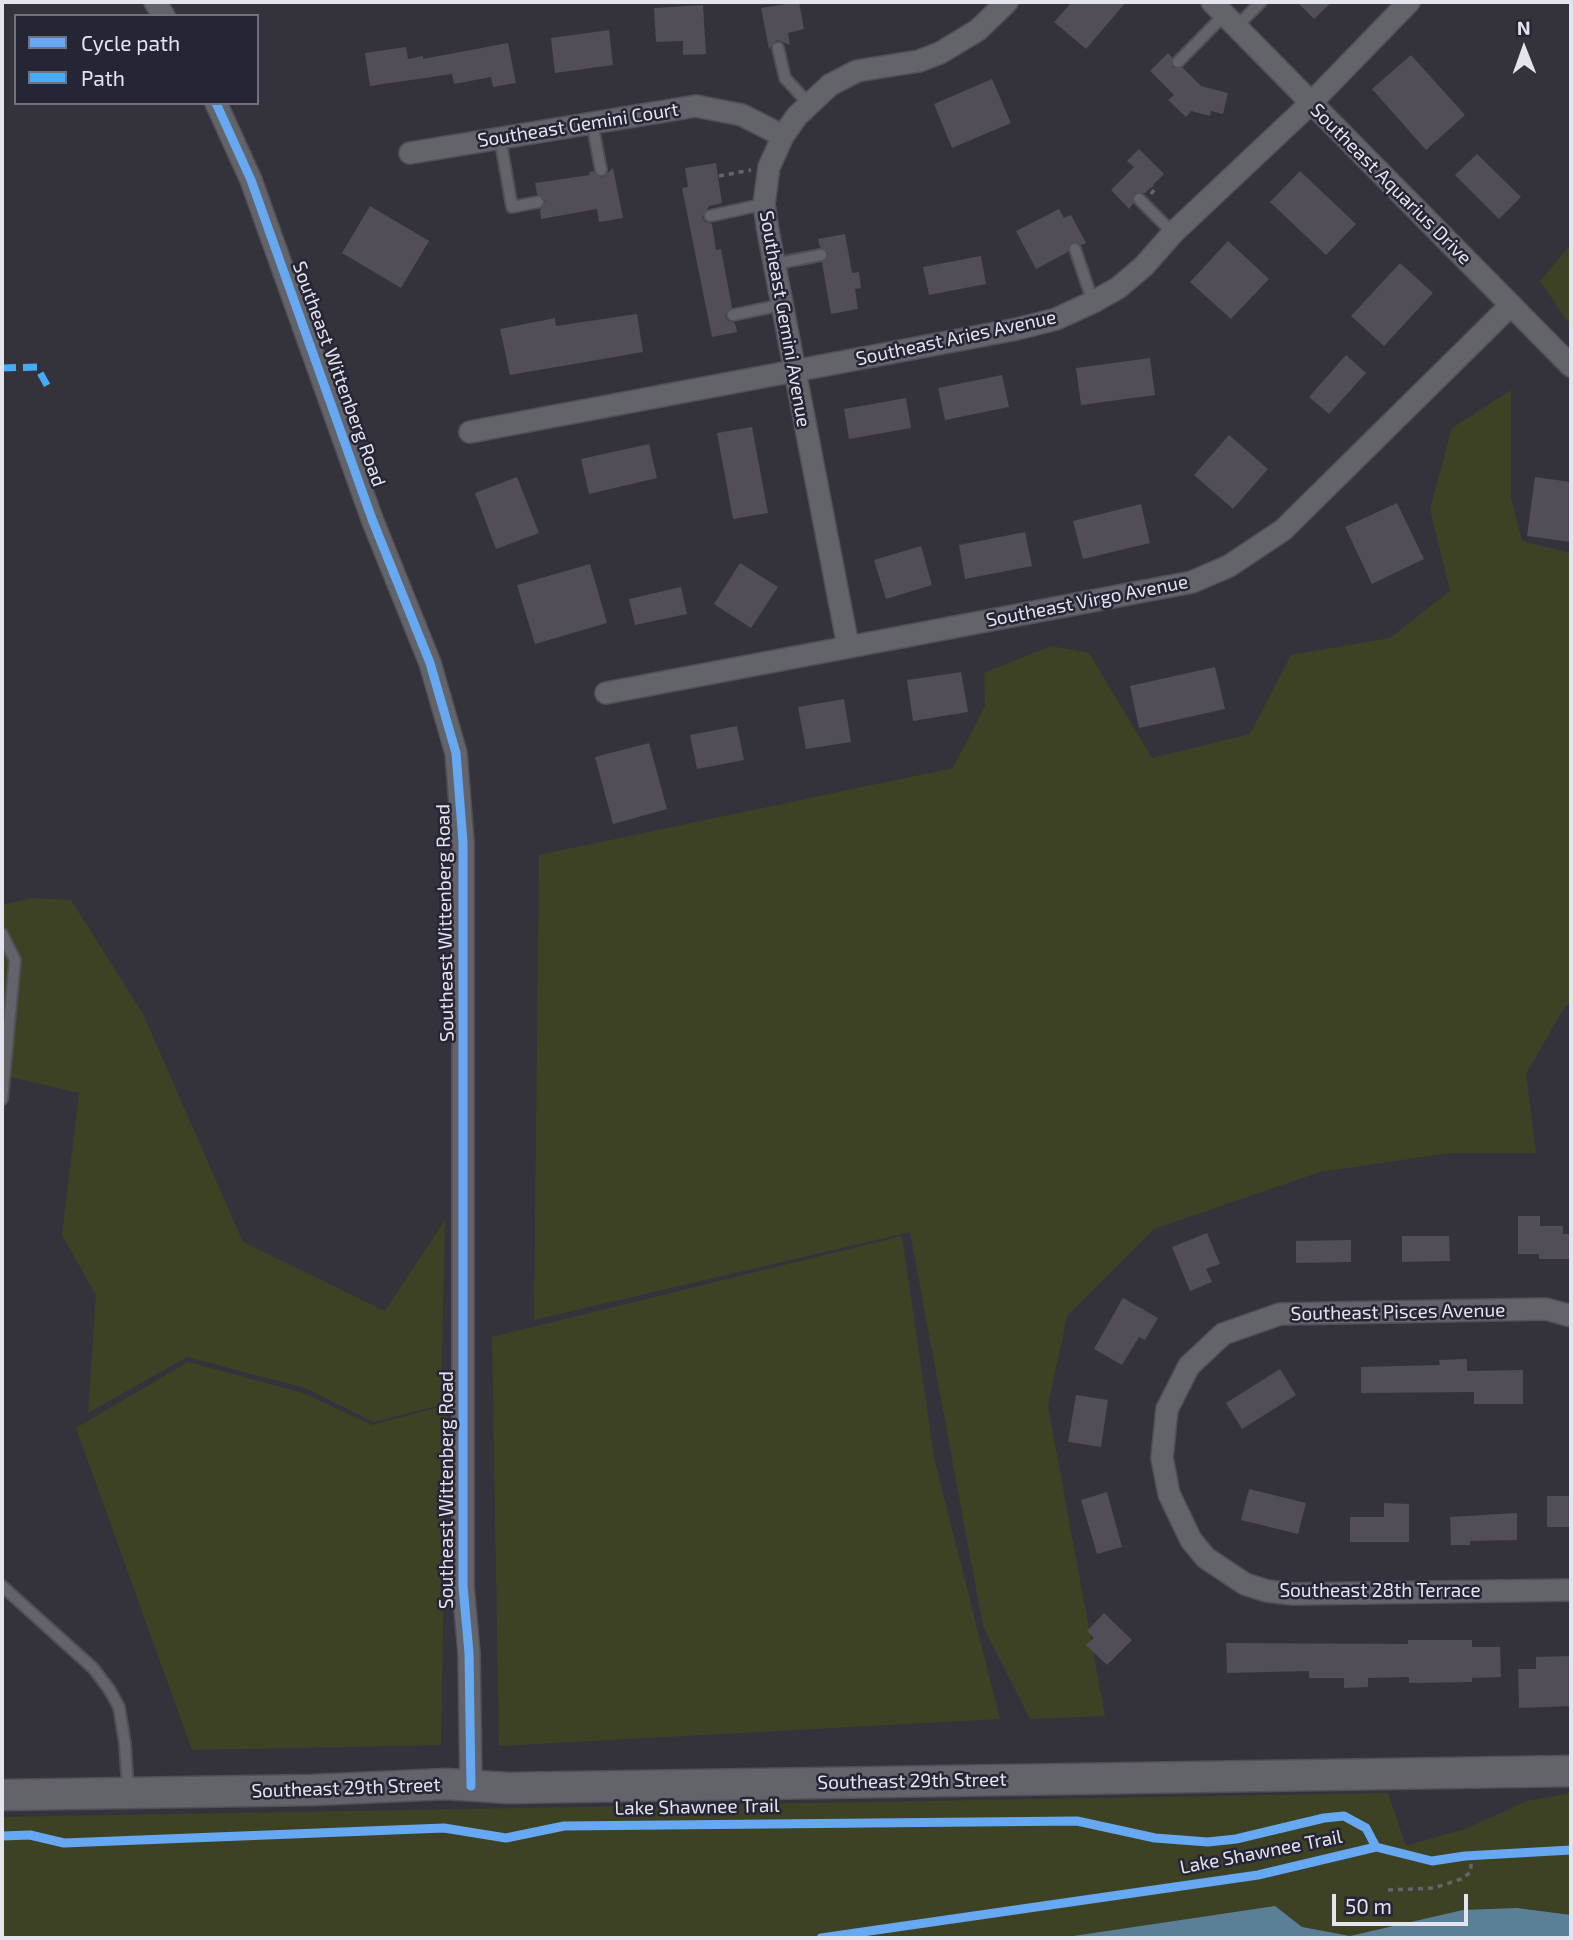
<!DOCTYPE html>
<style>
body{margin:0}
#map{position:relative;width:1573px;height:1940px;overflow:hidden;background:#34333c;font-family:"Exo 2",sans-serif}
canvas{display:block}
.frame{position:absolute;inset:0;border:4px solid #e4e4ef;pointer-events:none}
.legend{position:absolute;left:14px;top:14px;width:245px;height:91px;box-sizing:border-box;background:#262536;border:2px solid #727180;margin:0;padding:9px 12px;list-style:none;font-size:21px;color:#e4e4ef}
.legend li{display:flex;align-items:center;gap:14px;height:35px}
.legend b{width:35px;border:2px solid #727180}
.north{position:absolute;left:1489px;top:14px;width:70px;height:70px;-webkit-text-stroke:5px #262536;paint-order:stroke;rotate:359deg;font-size:19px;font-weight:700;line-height:28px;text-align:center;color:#e4e4ef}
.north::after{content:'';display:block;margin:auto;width:24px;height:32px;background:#e4e4ef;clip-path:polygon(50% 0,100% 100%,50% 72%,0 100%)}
.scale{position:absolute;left:1332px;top:1894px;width:136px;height:32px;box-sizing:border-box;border:4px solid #e4e4ef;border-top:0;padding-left:9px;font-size:21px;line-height:24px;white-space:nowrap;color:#e4e4ef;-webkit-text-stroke:5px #262536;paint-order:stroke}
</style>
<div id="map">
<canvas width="1573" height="1940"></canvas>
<div class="frame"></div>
<ul class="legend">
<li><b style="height:9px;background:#66a8f1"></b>Cycle path</li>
<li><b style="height:9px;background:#46acf6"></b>Path</li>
</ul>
<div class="north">N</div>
<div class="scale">50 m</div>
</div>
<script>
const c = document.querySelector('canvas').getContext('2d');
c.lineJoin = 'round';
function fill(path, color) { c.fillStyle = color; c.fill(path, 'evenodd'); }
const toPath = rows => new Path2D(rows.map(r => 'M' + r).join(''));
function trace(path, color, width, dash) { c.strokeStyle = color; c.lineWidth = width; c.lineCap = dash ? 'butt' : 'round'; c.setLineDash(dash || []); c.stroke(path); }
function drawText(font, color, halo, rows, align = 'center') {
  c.font = font + ' "Exo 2",sans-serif'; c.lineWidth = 5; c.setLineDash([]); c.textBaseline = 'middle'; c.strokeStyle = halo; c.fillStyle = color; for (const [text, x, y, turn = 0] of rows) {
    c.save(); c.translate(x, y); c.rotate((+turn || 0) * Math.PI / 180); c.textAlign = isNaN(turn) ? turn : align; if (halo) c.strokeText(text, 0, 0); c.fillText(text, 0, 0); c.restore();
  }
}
const green = toPath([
 [1571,244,1571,326,1540,281],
 [1511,390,1511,498,1522,541,1571,553,1571,1001,1564,1008,1526,1074,1536,1153,1450,1153,1320,1172,1154,1229,1067,1316,1048,1406,1105,1716,1030,1719,983,1626,910,1232,534,1320,539,855,953,768,985,706,984,673,1051,646,1089,653,1152,758,1250,734,1291,655,1390,638,1450,591,1430,509,1452,428],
 [32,898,71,900,143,1014,243,1242,385,1311,445,1220,441,1405,374,1422,305,1388,187,1357,88,1413,96,1295,62,1235,79,1093,2,1075,2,905],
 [902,1236,934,1457,1000,1719,499,1746,492,1337],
 [188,1362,303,1393,372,1425,447,1405,441,1745,192,1750,76,1428],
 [1388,1793,1406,1846,1465,1829,1527,1801,1571,1793,1571,1938,2,1938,2,1817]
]);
const water = toPath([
 [1275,1906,1302,1927,1350,1936,1463,1910,1517,1908,1571,1915,1571,1938,1060,1938]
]);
const building = toPath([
 [799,2,804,29,788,33,790,45,777,40,769,49,761,8],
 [1072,2,1126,2,1086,49,1054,22],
 [1297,2,1332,2,1314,19],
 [703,5,706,54,683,55,683,41,656,42,654,8],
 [609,30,613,65,555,73,551,38],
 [508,43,516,83,493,87,491,77,454,84,452,74,370,86,365,53,406,47,408,59,423,56,423,59],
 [1168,53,1172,57,1173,68,1183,68,1201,86,1228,93,1223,114,1211,111,1210,116,1191,111,1186,117,1168,100,1174,95,1150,71],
 [1411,55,1465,115,1426,150,1372,89],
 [992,79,1011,123,952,148,934,104],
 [1139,149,1164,174,1145,193,1134,193,1133,204,1129,209,1111,190,1134,167,1127,161],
 [1477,154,1521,197,1499,219,1455,175],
 [716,163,722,203,709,206,702,217,705,222,712,224,716,250,721,249,732,307,725,316,728,321,735,323,737,332,712,337,682,188,688,187,685,168],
 [613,168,623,218,599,222,597,209,541,219,540,210,546,201,537,194,535,183,590,175,589,172,593,171,602,178],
 [1300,171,1356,224,1326,255,1270,202],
 [370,206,429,241,401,288,342,253],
 [1059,209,1064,218,1071,215,1086,243,1082,245,1072,242,1068,252,1036,269,1016,231],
 [845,234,852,273,859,272,861,288,855,289,858,309,831,314,822,263,829,254,820,247,818,239],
 [1228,241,1269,279,1231,319,1190,282],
 [981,256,986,284,929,295,923,267],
 [1400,263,1433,293,1384,346,1351,316],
 [637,314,643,352,510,375,500,329,555,318,556,326],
 [1346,355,1366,373,1329,414,1309,397],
 [1150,358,1155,395,1081,405,1076,368],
 [1002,375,1009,407,945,420,938,388],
 [906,398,911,428,849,439,844,409],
 [752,427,768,513,733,519,717,433],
 [1229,435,1268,469,1233,509,1194,475],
 [649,444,657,478,589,494,581,459],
 [517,477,539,533,496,549,475,493],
 [1535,477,1571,482,1571,542,1527,536],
 [1397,503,1424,559,1372,584,1345,527],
 [1141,504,1150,543,1083,559,1073,521],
 [1025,532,1032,566,965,579,959,545],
 [921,546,932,585,886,599,874,560],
 [740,563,778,587,751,628,714,604],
 [590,564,607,623,535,644,517,585],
 [681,587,687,614,635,625,629,599],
 [1215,667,1225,709,1139,728,1130,686],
 [961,672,968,712,913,721,907,680],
 [844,699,851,742,806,749,798,707],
 [737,726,744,760,697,769,690,735],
 [649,743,667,809,613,824,595,757],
 [1518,1216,1540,1216,1540,1226,1563,1226,1563,1234,1571,1234,1571,1259,1539,1259,1539,1254,1518,1254],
 [1207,1233,1220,1264,1206,1269,1212,1282,1190,1291,1172,1247],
 [1402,1236,1449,1236,1450,1261,1402,1262],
 [1351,1240,1351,1262,1296,1263,1296,1241],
 [1123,1298,1158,1318,1145,1340,1139,1337,1122,1365,1094,1349],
 [1467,1359,1467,1371,1523,1370,1523,1404,1474,1404,1474,1392,1361,1393,1361,1367,1440,1365,1439,1360],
 [1280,1369,1296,1395,1242,1429,1226,1403],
 [1076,1395,1108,1400,1101,1447,1068,1442],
 [1249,1489,1306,1503,1298,1534,1241,1520],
 [1107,1492,1122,1547,1097,1554,1081,1500],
 [1547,1496,1571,1496,1571,1527,1547,1527],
 [1384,1503,1409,1504,1409,1542,1350,1542,1350,1517,1384,1517],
 [1517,1513,1517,1540,1470,1541,1470,1545,1451,1545,1450,1517],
 [1104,1613,1132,1640,1107,1665,1086,1645,1094,1638,1087,1631],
 [1408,1640,1472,1640,1472,1647,1500,1647,1501,1677,1472,1678,1472,1682,1409,1683,1409,1677,1368,1678,1368,1687,1344,1688,1344,1678,1309,1678,1309,1671,1227,1673,1226,1643,1408,1644],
 [1571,1656,1571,1706,1519,1708,1518,1669,1536,1669,1536,1657]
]);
const path = toPath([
 [719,176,751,170],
 [1151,194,1155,189,1152,186],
 [1388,1890,1434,1888,1461,1879,1471,1872,1471,1855]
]);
const service = toPath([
 [1237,26,1261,2],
 [778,48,785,78,808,103],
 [1178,62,1225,14],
 [592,122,601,170],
 [500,138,512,207,538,202],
 [1139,199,1173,233],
 [710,216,764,204],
 [1075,249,1093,302],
 [774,264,821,255],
 [733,315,781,305],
 [2,934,15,960,2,1099],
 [2,1586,93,1668,109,1689,119,1707,125,1744,128,1790]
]);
const minor = toPath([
 [155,2,164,16],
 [1212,2,1571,366],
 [216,103,251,180,372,519,430,663,456,753,463,842,463,1586,469,1653,471,1786],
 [410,153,696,106,742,115,783,136],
 [470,432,1017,329,1056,319,1093,302,1118,288,1144,266,1173,233,1311,103,1409,2],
 [848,646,768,231,764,204,769,167,783,136,797,116,830,85,857,71,919,61,940,53,978,30,1007,2],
 [606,693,1192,582,1229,566,1283,530,1511,305],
 [1571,1316,1546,1309,1280,1314,1223,1334,1189,1366,1167,1409,1162,1458,1169,1494,1191,1540,1206,1558,1245,1584,1267,1591,1293,1594,1571,1590]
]);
const secondary = toPath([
 [2,1795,313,1790,446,1784,508,1788,1571,1771]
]);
const quiet = toPath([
 [2,368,37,367,49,389]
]);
const cycleway = toPath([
 [216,103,251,180,372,519,430,663,456,753,463,842,463,1586,469,1653,471,1786],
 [2,1836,30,1835,64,1843,444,1828,506,1838,564,1826,1077,1821,1155,1838,1208,1842,1236,1839,1324,1818,1344,1816,1366,1828,1376,1847],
 [821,1938,1258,1875,1376,1847,1432,1861,1465,1856,1571,1850]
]);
const streetNames = [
 ["Southeast Gemini Court",578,125,-9],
 ["Southeast Aquarius Drive",1391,184,45],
 ["Southeast Gemini Avenue",785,319,80],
 ["Southeast Aries Avenue",956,338,-12],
 ["Southeast Wittenberg Road",339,374,70],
 ["Southeast Virgo Avenue",1087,601,-11],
 ["Southeast Wittenberg Road",445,923,-91],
 ["Southeast Pisces Avenue",1398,1312,-1],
 ["Southeast Wittenberg Road",447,1490,-90],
 ["Southeast 28th Terrace",1380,1591],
 ["Southeast 29th Street",912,1781,-1],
 ["Southeast 29th Street",346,1788,-2],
 ["Lake Shawnee Trail",697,1807,-1],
 ["Lake Shawnee Trail",1261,1852,-11]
];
fill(green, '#3e4225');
fill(water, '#5b7f97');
fill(building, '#524d57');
trace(service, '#515058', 14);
trace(minor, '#515058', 24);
trace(secondary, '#515058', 33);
trace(path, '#64646a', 3.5, [5, 5]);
trace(service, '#63636a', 10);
trace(minor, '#63636a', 21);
trace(secondary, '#63636a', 30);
trace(quiet, '#46acf6', 7, [14, 7]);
trace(cycleway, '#66a8f1', 9);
drawText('19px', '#e4e4ef', '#262536', streetNames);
</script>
